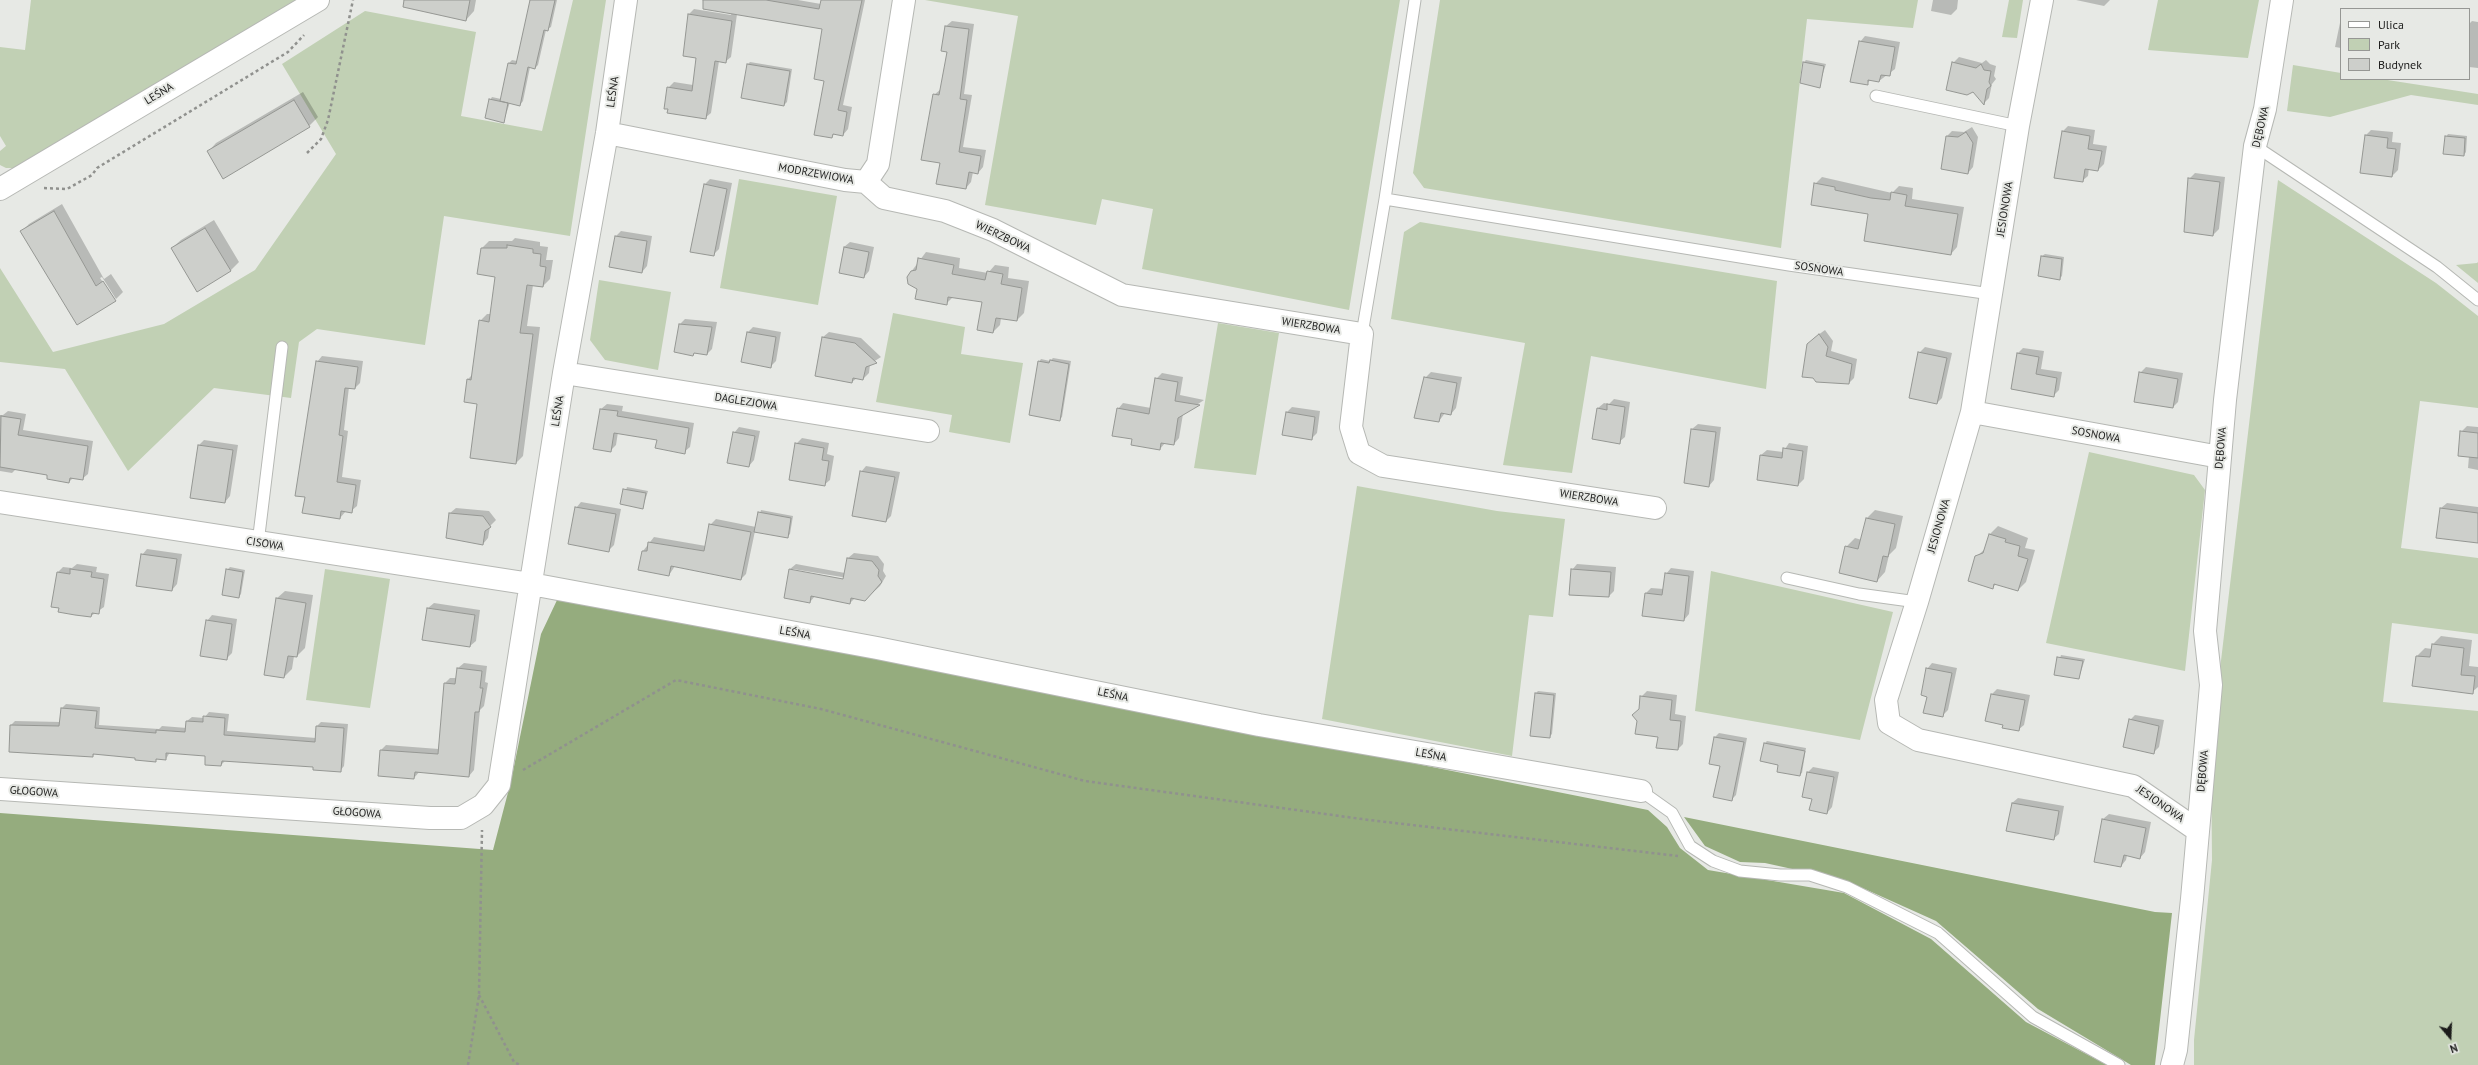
<!DOCTYPE html>
<meta charset="utf-8">
<style>
body{margin:0}
#map{position:relative;width:2478px;height:1065px;overflow:hidden;background:#e7e9e5;font-family:"PT Sans",sans-serif}
canvas{display:block}
.legend{position:absolute;left:2340px;top:8px;width:130px;height:72px;box-sizing:border-box;background:#e7e9e5;border:1px solid #969794;margin:0;padding:5px 7px;list-style:none;font-size:12px;color:#1c1c1b}
.legend li{display:flex;align-items:center;gap:8px;height:20px}
.legend b{width:20px;border:1px solid #969794}
.north{position:absolute;left:2430px;top:1017px;width:40px;height:40px;-webkit-text-stroke:3px #e7e9e5;paint-order:stroke;rotate:161deg;font-size:11px;font-weight:700;line-height:16px;text-align:center;color:#1c1c1b}
.north::after{content:'';display:block;margin:auto;width:14px;height:18px;background:#1c1c1b;clip-path:polygon(50% 0,100% 100%,50% 72%,0 100%)}
</style>
<div id="map">
<canvas width="2478" height="1065"></canvas>
<ul class="legend">
<li><b style="height:5px;background:#fff"></b>Ulica</li>
<li><b style="height:11px;background:#c1d0b4"></b>Park</li>
<li><b style="height:11px;background:#cdcfcb"></b>Budynek</li>
</ul>
<div class="north">N</div>
</div>
<script>
const c = document.querySelector('canvas').getContext('2d');
c.lineJoin = 'round';
function fill(path, color) { c.fillStyle = color; c.fill(path, 'evenodd'); }
const toPath = rows => new Path2D(rows.map(r => 'M' + r).join(''));
function trace(path, color, width, dash) { c.strokeStyle = color; c.lineWidth = width; c.lineCap = dash ? 'butt' : 'round'; c.setLineDash(dash || []); c.stroke(path); }
function drawText(font, color, halo, rows, align = 'center') {
  c.font = font + ' "PT Sans",sans-serif'; c.lineWidth = 4; c.setLineDash([]); c.textBaseline = 'middle'; c.strokeStyle = halo; c.fillStyle = color; for (const [text, x, y, turn = 0] of rows) {
    c.save(); c.translate(x, y); c.rotate((+turn || 0) * Math.PI / 180); c.textAlign = isNaN(turn) ? turn : align; if (halo) c.strokeText(text, 0, 0); c.fillText(text, 0, 0); c.restore();
  }
}
const green = toPath([
 [31,0,298,0,17,168,6,168,0,165,0,151,6,146,0,136,0,47,25,50],
 [573,0,606,0,570,236,444,216,425,345,317,329,299,342,291,398,214,388,128,471,65,369,0,362,0,268,53,352,164,324,255,270,336,154,282,64,365,11,476,32,461,116,542,131],
 [925,0,1400,0,1349,310,1142,269,1153,209,1102,199,1096,225,985,205,1018,16],
 [1440,0,1918,0,1913,28,1807,19,1781,248,1424,188,1413,173],
 [2009,0,2023,0,2017,38,2002,37],
 [2158,0,2259,0,2248,58,2148,50],
 [2293,65,2341,73,2341,79,2381,79,2478,94,2478,105,2411,95,2330,117,2287,111],
 [739,179,837,196,818,305,720,288],
 [2278,180,2436,283,2478,316,2478,408,2420,401,2401,548,2478,558,2478,634,2392,623,2383,702,2478,711,2478,1065,2194,1065,2194,1040,2212,860,2211,745],
 [1420,222,1777,281,1766,389,1591,356,1572,473,1503,465,1525,343,1391,319,1404,232],
 [2478,262,2478,283,2456,265,2477,263],
 [599,280,671,292,658,370,605,360,590,340],
 [893,313,965,327,961,354,1023,363,1010,443,949,432,952,415,876,402],
 [1218,323,1279,333,1256,475,1194,468],
 [2089,452,2194,475,2205,490,2185,671,2046,643],
 [1357,486,1497,511,1565,519,1553,617,1529,615,1512,756,1322,719],
 [325,569,390,579,370,708,306,700],
 [1711,571,1893,612,1860,740,1695,711]
]);
const forest = toPath([
 [558,598,1151,711,1648,810,1667,827,1680,848,1708,870,1844,893,1931,939,2026,1022,2107,1065,0,1065,0,813,493,850,511,781,541,634],
 [1684,817,2155,912,2172,913,2155,1065,2131,1065,2038,1009,1936,921,1847,881,1765,863,1740,862,1705,846]
]);
const shadow = toPath([
 [437,0,476,0,474,11,466,20],
 [535,0,557,0,551,27,546,30,538,65,535,68,530,67,523,101,520,105,510,102,504,121,490,100,492,97,501,99,509,63,512,60,517,61],
 [734,0,798,0,821,4,822,0,865,0,843,105,852,107,848,129,843,135,835,133,832,136,825,80,824,29,737,14,731,57,725,62,719,61,711,113,705,118,668,88,674,82,693,85,697,58,684,55,689,14,694,9,731,15],
 [1933,0,1958,0,1957,9,1951,15,1931,11],
 [2076,0,2110,0,2104,6],
 [2341,18,2341,48,2335,47],
 [952,21,974,24,964,94,972,95,963,147,986,150,983,167,978,173,973,172,971,182,966,188,941,163,934,95,941,89,948,51,943,50,946,26],
 [2472,21,2478,22,2478,68,2469,67,2469,24],
 [1865,36,1900,42,1895,69,1879,81,1871,79,1867,84,1851,81,1860,42],
 [1959,57,1982,63,1986,60,1990,64,1996,66,1994,76,1996,79,1992,84,1989,98,1984,103,1953,63],
 [1806,60,1826,64,1819,86,1803,63],
 [750,62,792,69,787,102,784,105,742,97,748,64],
 [303,92,318,117,309,126,208,152,216,143],
 [2068,126,2095,130,2093,144,2107,146,2104,164,2098,170,2089,168,2088,176,2082,181,2063,131],
 [1972,127,1978,137,1973,167,1968,173,1947,136,1952,131,1964,132],
 [2371,130,2393,132,2392,142,2401,143,2398,170,2392,176,2361,172,2366,135],
 [2448,134,2467,136,2466,152,2464,155,2446,137],
 [2195,173,2225,177,2219,229,2213,235,2189,179],
 [1822,177,1892,193,1899,186,1913,188,1912,199,1964,207,1957,247,1951,254,1869,213,1815,184],
 [710,179,732,183,719,249,713,255,704,185],
 [62,204,104,279,111,274,123,292,116,299,102,277,100,278,115,299,78,324,22,231,29,224],
 [214,220,239,262,230,271,172,248,181,240],
 [621,231,652,236,647,266,642,272,610,267,616,236],
 [515,238,540,242,540,246,548,247,546,260,553,260,550,279,543,286,533,285,527,326,540,327,523,456,516,463,479,403,468,379,473,374,480,321,487,314,491,314,496,276,482,248,489,241,512,241],
 [850,242,874,247,869,271,864,277,840,272,844,247],
 [926,252,960,258,959,268,988,273,995,265,1009,267,1008,278,1029,281,1024,313,1017,320,1001,318,1000,325,993,332,983,301,954,296,946,304,918,288,911,272],
 [2045,254,2064,257,2062,276,2059,279,2042,256],
 [685,319,717,322,712,349,707,354,695,352,693,355,680,324],
 [753,327,781,332,776,361,770,367,742,362,748,332],
 [1825,330,1833,341,1831,351,1857,359,1854,378,1849,383,1816,381,1814,338],
 [829,332,861,338,881,357,870,364,869,373,863,379,857,378,852,382,816,375,823,337],
 [1925,347,1952,353,1942,398,1937,403,1919,353],
 [2023,348,2044,351,2041,369,2062,372,2059,390,2053,396,2018,353],
 [322,356,363,361,360,383,355,388,349,387,344,430,348,431,342,477,361,480,357,506,351,511,346,511,340,518,306,496,317,362],
 [1053,358,1071,361,1062,417,1059,420,1039,362,1041,359,1050,361],
 [2146,367,2183,373,2178,402,2173,407,2140,373],
 [1431,372,1462,377,1456,408,1451,414,1445,413,1439,421,1425,378],
 [1162,373,1183,377,1180,395,1204,400,1183,414,1179,438,1174,444,1165,443,1160,449,1133,439,1118,409,1123,403,1151,408,1156,379],
 [1614,399,1630,402,1625,437,1619,442,1598,408,1604,403,1609,404],
 [607,404,623,406,622,411,694,423,690,447,684,452,658,439,618,432,616,445,610,451,594,448,601,409],
 [1292,407,1320,411,1317,433,1311,439,1287,412],
 [8,411,26,414,23,430,93,441,88,474,82,479,73,478,69,482,48,474,16,469,12,473,0,471,0,415,3,415],
 [1698,424,1721,427,1714,480,1709,486,1692,429],
 [2467,426,2478,427,2478,470,2468,468,2469,456,2461,432],
 [739,427,760,431,754,460,749,466,734,433],
 [802,438,829,443,827,454,834,456,830,480,824,485,796,444],
 [204,440,238,445,230,496,225,502,199,445],
 [1789,443,1808,446,1804,479,1798,485,1758,479,1761,455,1767,450,1783,452],
 [866,466,900,472,891,516,886,521,861,472],
 [627,487,648,491,643,507,622,503],
 [581,502,621,509,614,545,609,550,576,508],
 [2447,503,2478,507,2478,542,2441,508],
 [456,508,489,511,496,520,490,526,488,538,483,544,450,513],
 [761,510,793,516,790,534,788,536,755,531,746,574,741,579,675,566,669,575,643,551,654,537,706,546,710,525,716,519,756,527],
 [1875,510,1903,516,1896,548,1889,555,1885,572,1877,581,1846,547,1855,538,1862,540,1867,518],
 [1998,526,2028,538,2025,548,2035,550,2026,582,2018,590,1996,584,1993,587,1976,557,1986,548,1990,534],
 [147,549,182,554,177,584,172,590,142,555],
 [854,553,878,556,884,564,883,571,886,576,880,586,865,600,855,598,850,603,815,596,810,602,790,569,796,564,845,573,848,558],
 [793,569,848,578,848,580,793,571],
 [77,564,97,567,96,572,109,574,104,607,91,616,60,607,58,572,63,567,72,568],
 [1577,564,1616,567,1614,591,1609,596,1572,570],
 [230,567,245,570,241,594,239,597,227,570],
 [1671,568,1694,571,1689,614,1684,620,1646,593,1651,588,1664,589,1666,574],
 [285,591,313,595,305,648,297,656,294,656,292,669,284,677,276,599],
 [434,603,480,610,476,641,470,646,428,608],
 [212,615,237,619,232,653,226,659,207,621],
 [2441,636,2472,640,2469,666,2478,667,2478,687,2472,692,2417,656,2425,648,2432,649,2432,645],
 [2061,655,2085,659,2079,678,2055,674],
 [464,663,487,666,485,682,488,683,484,706,480,710,474,770,469,776,420,771,414,778,381,750,386,745,439,749,445,683,450,678,457,678,458,668],
 [1932,663,1957,668,1948,710,1943,715,1927,669],
 [1997,689,2030,695,2024,725,2018,730,2004,724,1986,721,1992,694],
 [1538,691,1556,693,1552,734,1549,737,1536,693],
 [1647,691,1677,695,1675,714,1686,716,1683,744,1678,749,1659,736,1640,708,1641,697],
 [66,704,100,707,99,725,159,729,162,726,187,728,187,721,192,717,204,718,209,712,229,714,227,731,316,738,317,726,321,722,348,724,344,766,340,771,314,766,225,761,221,765,207,755,170,752,166,759,158,758,155,761,136,757,95,753,93,756,11,725,15,721,61,722,62,708],
 [2135,715,2164,720,2159,747,2153,753,2130,720],
 [1719,733,1747,738,1736,795,1731,800,1715,737],
 [1767,741,1806,748,1802,773,1799,775,1779,764,1765,743],
 [1813,767,1839,772,1832,807,1827,813,1808,772],
 [2018,798,2064,806,2059,834,2053,839,2012,803],
 [2109,814,2151,822,2145,852,2140,858,2127,855,2126,860,2121,866,2103,819]
]);
const building = toPath([
 [404,0,470,0,466,21,403,7,404,0],
 [530,0,555,0,548,31,544,30,535,69,528,67,520,106,500,101,508,63,516,64,530,0],
 [703,0,766,0,819,9,821,0,862,0,838,110,847,112,843,136,833,134,832,138,814,135,824,81,814,79,822,29,703,9,703,0],
 [688,14,732,21,726,63,715,61,706,119,667,113,668,109,664,109,667,87,692,91,696,58,683,56,688,14],
 [945,26,969,29,960,99,967,100,959,152,981,156,978,174,969,172,966,189,936,184,940,163,921,160,933,94,939,95,947,52,941,51,945,26],
 [1859,41,1895,47,1890,76,1881,75,1879,82,1868,80,1868,85,1850,82,1859,41],
 [1803,62,1824,66,1820,88,1800,83,1803,62],
 [1952,62,1976,68,1981,64,1984,70,1991,71,1989,82,1991,86,1987,89,1984,105,1973,92,1967,95,1946,90,1952,62],
 [747,64,790,71,784,106,741,98,747,64],
 [489,99,508,103,504,123,485,118,489,99],
 [294,100,310,127,223,179,207,151,294,100],
 [2062,131,2090,136,2088,149,2102,151,2098,171,2085,169,2083,182,2054,178,2062,131],
 [1966,132,1973,143,1968,174,1941,169,1946,136,1958,137,1966,132],
 [2365,135,2388,138,2387,148,2396,149,2392,177,2360,173,2365,135],
 [2445,136,2465,138,2464,156,2443,154,2445,136],
 [2188,178,2220,182,2213,236,2184,232,2188,178],
 [1814,183,1835,187,1835,190,1871,198,1890,200,1891,192,1907,195,1905,206,1958,214,1951,255,1864,241,1868,214,1811,205,1814,183],
 [704,184,727,189,714,256,690,252,704,184],
 [54,211,96,286,103,281,116,301,77,325,20,231,54,211],
 [205,228,231,271,197,292,171,248,205,228],
 [615,236,647,241,642,273,609,267,615,236],
 [507,245,533,249,533,253,541,254,540,266,546,267,543,287,527,285,520,333,533,334,516,464,470,458,477,404,464,402,467,379,471,380,479,320,489,322,495,277,477,274,481,248,507,248,507,245],
 [844,247,869,252,864,278,839,273,844,247],
 [2041,256,2062,259,2060,280,2038,276,2041,256],
 [918,258,954,265,952,274,985,280,987,271,1003,274,1001,284,1022,288,1017,321,996,318,993,333,977,330,982,302,948,297,947,305,915,299,917,289,908,284,907,277,911,271,916,270,918,258],
 [679,324,712,327,707,355,694,353,693,356,674,352,679,324],
 [747,332,776,337,771,368,741,362,747,332],
 [1819,334,1828,347,1826,356,1852,364,1849,384,1816,382,1813,378,1802,377,1807,344,1819,334],
 [822,337,855,343,877,363,866,367,863,380,853,378,852,383,815,376,822,337],
 [1918,352,1947,358,1937,404,1909,398,1918,352],
 [2017,353,2039,357,2036,374,2057,378,2054,397,2011,389,2017,353],
 [1050,360,1069,364,1060,421,1029,415,1038,361,1049,363,1050,360],
 [316,361,358,367,355,389,345,388,339,435,343,436,337,482,356,485,352,513,341,511,340,519,302,513,305,497,295,496,316,361],
 [2139,372,2178,379,2173,408,2134,402,2139,372],
 [1424,377,1457,383,1451,415,1441,413,1439,422,1414,418,1424,377],
 [1155,378,1178,382,1175,401,1200,405,1178,418,1174,445,1161,443,1160,450,1131,445,1132,439,1112,436,1117,408,1149,414,1155,378],
 [1607,404,1625,407,1620,444,1592,439,1597,408,1607,410,1607,404],
 [600,409,618,411,617,416,689,428,685,454,655,448,657,440,614,433,611,452,593,449,600,409],
 [1286,412,1315,417,1312,440,1282,435,1286,412],
 [1,416,21,419,18,435,88,446,83,480,70,478,69,483,47,479,47,475,0,467,1,416],
 [1691,429,1716,432,1709,487,1684,483,1691,429],
 [2460,431,2478,433,2478,458,2458,456,2460,431],
 [733,432,755,436,749,467,727,463,733,432],
 [795,443,824,448,822,460,829,461,825,486,789,480,795,443],
 [198,445,233,450,225,503,190,498,198,445],
 [1783,448,1803,451,1798,486,1757,480,1760,455,1782,458,1783,448],
 [860,471,895,477,886,522,852,516,860,471],
 [623,489,646,493,643,509,620,504,623,489],
 [575,507,616,514,609,552,568,544,575,507],
 [2440,508,2478,513,2478,543,2436,538,2440,508],
 [758,512,791,518,788,538,754,532,758,512],
 [449,513,483,516,491,527,485,531,483,545,446,538,449,513],
 [1866,518,1895,524,1888,557,1883,556,1877,582,1839,573,1845,546,1858,549,1866,518],
 [709,524,751,532,741,580,671,566,669,576,638,570,642,551,647,551,648,542,704,551,709,524],
 [1989,534,2006,539,2005,542,2020,546,2018,556,2028,559,2018,591,1994,584,1993,589,1968,581,1975,556,1983,553,1989,534],
 [141,554,177,559,172,591,136,586,141,554],
 [847,558,872,561,879,570,878,576,882,582,865,601,851,598,850,604,811,596,810,603,784,598,789,569,843,579,847,558],
 [70,569,92,572,91,577,104,579,99,614,92,613,91,617,75,615,58,612,59,608,51,607,57,572,70,574,70,569],
 [226,569,243,572,239,598,222,595,226,569],
 [1571,569,1611,572,1609,597,1569,595,1571,569],
 [1665,573,1689,576,1684,621,1642,616,1645,593,1662,595,1665,573],
 [276,598,306,603,297,657,288,656,284,678,264,675,276,598],
 [427,608,475,615,470,647,422,640,427,608],
 [206,620,232,624,227,660,200,656,206,620],
 [2432,644,2464,648,2461,675,2475,676,2473,694,2412,686,2416,656,2430,657,2432,644],
 [2057,657,2083,661,2079,679,2054,675,2057,657],
 [457,668,482,671,480,688,483,688,479,712,475,712,469,777,415,772,414,779,378,776,380,750,438,754,444,683,455,684,457,668],
 [1926,668,1952,673,1943,717,1923,713,1927,697,1921,695,1926,668],
 [1535,693,1554,695,1550,738,1530,736,1535,693],
 [1991,694,2025,700,2019,731,2002,728,2003,725,1985,721,1991,694],
 [1640,696,1672,700,1670,720,1681,721,1678,750,1656,748,1658,737,1635,734,1637,721,1632,715,1639,709,1640,696],
 [61,708,97,711,95,728,156,733,156,730,185,732,186,721,203,722,203,716,225,718,224,735,315,742,316,726,344,728,341,772,313,770,313,767,222,761,221,766,205,765,205,756,166,753,166,760,156,759,156,762,135,760,135,758,93,754,93,757,9,752,10,725,59,726,61,708],
 [2129,719,2159,726,2154,754,2123,747,2129,719],
 [1714,737,1744,742,1732,801,1713,797,1720,766,1709,764,1714,737],
 [1764,743,1805,751,1800,776,1777,772,1778,765,1760,761,1764,743],
 [1807,772,1834,777,1827,814,1809,810,1812,799,1802,797,1807,772],
 [2012,803,2059,811,2054,840,2006,831,2012,803],
 [2102,819,2146,828,2140,859,2124,855,2121,867,2094,862,2102,819]
]);
const path = toPath([
 [307,153,321,139,328,120,353,0],
 [44,188,67,189,92,175,97,168,288,52,304,35],
 [523,770,676,680,821,709,1085,781,1369,820,1678,856],
 [479,995,514,1062,520,1065],
 [468,1065,479,995,482,830]
]);
const service = toPath([
 [1876,96,2018,126],
 [2255,146,2437,267,2478,300],
 [1385,199,1789,265,1991,294],
 [1362,334,1385,199,1415,0],
 [258,543,282,347],
 [1787,578,1859,594,1917,602],
 [1641,791,1672,813,1690,846,1713,861,1740,871,1780,875,1810,875,1847,887,1938,933,2033,1017,2119,1065]
]);
const minor = toPath([
 [2042,0,2018,126,1972,412,1917,602,1886,700,1889,723,1918,740,2133,786,2197,830],
 [607,133,845,180,866,182],
 [866,182,884,198,945,211,993,230,1122,295,1362,334,1351,427,1359,453,1383,466,1655,508],
 [866,182,878,164,904,0],
 [0,189,318,0],
 [564,373,928,431],
 [1972,412,2220,457],
 [0,502,531,584,877,648,1259,725,1641,791],
 [0,789,430,818,461,818,483,805,499,785,564,373,607,133,626,0],
 [2172,1065,2176,1050,2192,899,2211,685,2205,631,2225,400,2255,146,2265,109,2282,0]
]);
const streetNames = [
 ["LEŚNA",613,92,-82],
 ["LEŚNA",159,94,-31],
 ["DĘBOWA",2261,127,-77],
 ["MODRZEWIOWA",816,174,10],
 ["JESIONOWA",2005,209,-81],
 ["WIERZBOWA",1003,237,25],
 ["SOSNOWA",1819,269,8],
 ["WIERZBOWA",1311,326,9],
 ["DAGLEZJOWA",746,402,9],
 ["LEŚNA",558,411,-81],
 ["SOSNOWA",2096,435,10],
 ["DĘBOWA",2221,448,-85],
 ["WIERZBOWA",1589,498,9],
 ["JESIONOWA",1939,526,-74],
 ["CISOWA",265,544,9],
 ["LEŚNA",795,633,10],
 ["LEŚNA",1113,695,12],
 ["LEŚNA",1431,755,10],
 ["DĘBOWA",2203,771,-85],
 ["GŁOGOWA",34,792,4],
 ["JESIONOWA",2160,804,35],
 ["GŁOGOWA",357,813,4]
];
fill(green, '#c1d0b4');
fill(forest, '#95ac7e');
fill(shadow, '#0003');
fill(building, '#cdcfcb');
trace(building, '#959793', 1);
trace(service, '#b6b8b4', 13);
trace(minor, '#b6b8b4', 24);
trace(path, '#90918e', 2.5, [3, 3]);
trace(service, '#fff', 11);
trace(minor, '#fff', 22);
drawText('11px', '#1c1c1b', '#e7e9e5', streetNames);
</script>
